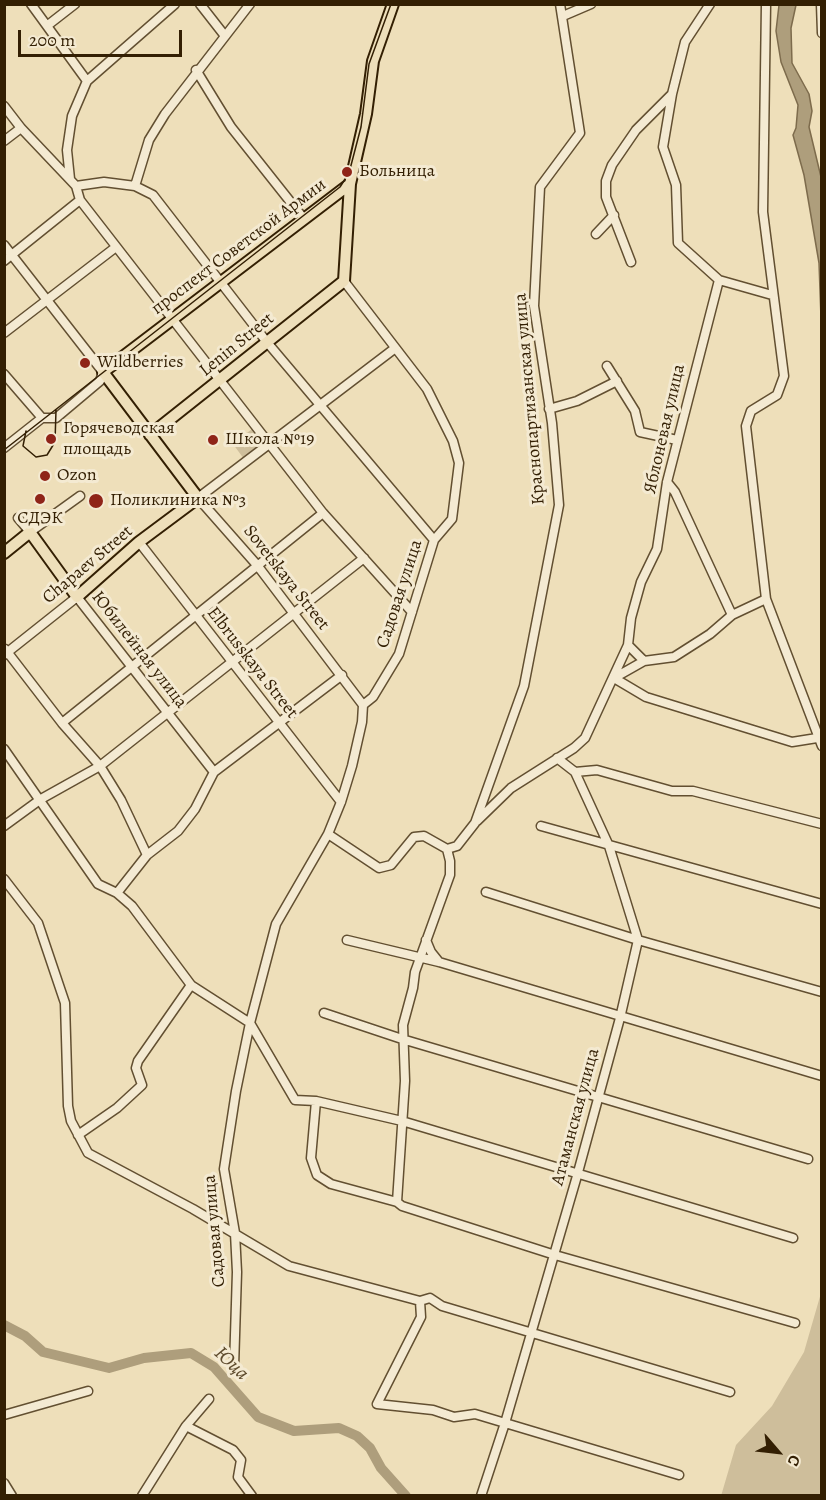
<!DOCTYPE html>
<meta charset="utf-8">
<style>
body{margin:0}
#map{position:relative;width:826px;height:1500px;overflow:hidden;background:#eedfba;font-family:Alegreya,serif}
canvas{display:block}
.frame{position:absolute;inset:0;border:6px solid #331f03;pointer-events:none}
.north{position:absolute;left:748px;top:1422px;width:60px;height:60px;-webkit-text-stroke:4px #f4ead2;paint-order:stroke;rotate:118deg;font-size:16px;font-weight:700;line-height:24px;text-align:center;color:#331f03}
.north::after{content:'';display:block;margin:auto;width:21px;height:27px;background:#331f03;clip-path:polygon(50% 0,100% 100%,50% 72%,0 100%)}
.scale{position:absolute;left:18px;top:30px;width:164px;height:27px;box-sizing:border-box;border:3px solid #331f03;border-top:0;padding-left:8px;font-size:18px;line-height:21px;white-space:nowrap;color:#331f03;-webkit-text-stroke:4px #f4ead2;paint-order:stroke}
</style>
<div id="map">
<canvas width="826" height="1500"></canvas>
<div class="frame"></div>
<div class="north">С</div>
<div class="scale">200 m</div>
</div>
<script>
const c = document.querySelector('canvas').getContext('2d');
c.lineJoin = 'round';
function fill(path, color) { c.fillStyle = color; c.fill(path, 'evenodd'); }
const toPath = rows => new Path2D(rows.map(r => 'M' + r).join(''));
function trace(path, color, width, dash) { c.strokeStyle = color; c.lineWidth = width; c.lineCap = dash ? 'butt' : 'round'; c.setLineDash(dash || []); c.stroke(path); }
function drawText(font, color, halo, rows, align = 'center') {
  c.font = font + ' Alegreya,serif'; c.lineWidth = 6; c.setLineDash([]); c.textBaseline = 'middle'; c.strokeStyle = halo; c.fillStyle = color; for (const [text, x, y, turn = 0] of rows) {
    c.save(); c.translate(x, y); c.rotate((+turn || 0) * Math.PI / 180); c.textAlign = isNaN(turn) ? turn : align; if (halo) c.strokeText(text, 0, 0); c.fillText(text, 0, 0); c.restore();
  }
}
const green = toPath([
 [252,429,263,443,244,459,233,444],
 [821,1293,821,1495,721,1496,736,1445,772,1406,804,1352]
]);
const water = toPath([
 [779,5,796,5,791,28,792,63,809,94,812,111,809,127,821,177,821,318,819,263,804,175,793,135,796,128,798,105,781,62,776,31,779,5]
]);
const river = toPath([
 [4,1325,25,1336,43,1352,109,1368,144,1358,191,1353,214,1367,258,1417,294,1431,339,1428,357,1436,370,1448,381,1468,406,1496]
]);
const minor = toPath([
 [31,4,87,81],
 [200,4,225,36],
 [766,4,763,212,784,376,777,395,751,411,746,426,766,599,822,746],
 [821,4,822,33],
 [563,16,591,4],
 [48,25,75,4],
 [196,70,231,127,304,219],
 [4,106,21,128,76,186,80,200,323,513,412,612],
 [4,141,21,128],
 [70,179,67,150,72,116,87,81,175,4],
 [76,186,104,182,135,186,153,195,266,341,434,540],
 [135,186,149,140,165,114,250,4],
 [596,234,614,215],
 [4,245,103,372,100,381,56,418,42,418,4,448],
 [4,261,80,200],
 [631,262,606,197,606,181,612,165,636,130,671,95],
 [719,280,772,295],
 [4,333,116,247],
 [607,366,635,411,640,432,677,440],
 [4,374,42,418],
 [549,409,577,401,617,381],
 [667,482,675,492,732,615],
 [18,518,30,532,80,496],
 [139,542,341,802],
 [628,645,644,661,674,657,710,634,732,615,766,599],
 [5,649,62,723,100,766,121,800,147,855],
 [4,655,77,597,214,772],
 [644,661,614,678,646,697,792,742,817,738],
 [363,705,257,565,198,498,394,349],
 [62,723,323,513],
 [4,749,98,884,117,893,132,906,191,985,250,1023,295,1100,316,1101,402,1121,793,1238],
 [575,772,597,770,672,791,693,791,822,824],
 [477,821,511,788,574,748,585,738,628,645,631,618,641,582,657,549,667,482,719,280,678,243,676,185,663,147,672,94,685,42,710,4],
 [4,826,41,799,100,766,364,558],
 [541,826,822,904],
 [328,834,379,868,391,865,414,837,424,836,447,849,457,846,475,823,524,686,559,505,552,423,534,306,540,187,580,133,560,4],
 [4,879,38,923,65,1003,68,1106,71,1121,88,1153,193,1209,289,1266,420,1301,430,1298,442,1306,730,1392],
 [486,892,638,940,822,992],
 [117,893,147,855,178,831,195,809,214,772,342,675],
 [347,940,439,962,822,1076],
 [426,940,431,952,439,962],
 [324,1013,402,1039,808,1159],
 [316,1101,311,1158,317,1175,331,1184,397,1202,402,1206,555,1255,795,1323],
 [78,1135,117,1108,142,1085,136,1068,138,1061,191,985],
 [397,1202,405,1081,403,1025,413,988,415,972,450,875,450,861,447,849],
 [420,1301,421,1317,377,1404,433,1410,454,1417,475,1414,679,1475],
 [234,1367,237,1272,235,1233,224,1169,236,1091,250,1023,276,924,328,834,341,802,352,766,362,722,363,705,373,697,399,654,434,540,452,519,459,463,453,441,427,389,344,281],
 [4,1415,88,1391],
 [186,1426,233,1450,241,1460,238,1477,252,1496],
 [4,1483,12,1496],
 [142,1496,186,1426,209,1399],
 [481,1496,505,1423,577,1176,620,1018,638,940,609,846,575,772,557,758]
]);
const major = toPath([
 [150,435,344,281,350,184,366,114,373,61,393,4],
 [4,553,30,532,77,597,139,542,198,498,103,372,350,184]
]);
const tram = toPath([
 [26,431,23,446,36,457,47,455,55,442,56,410],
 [4,450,340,187,349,173,361,127,369,64,391,4]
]);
const markers = [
 [347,172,6,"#8f2418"],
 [85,363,6,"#8f2418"],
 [51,439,6,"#8f2418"],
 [213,440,6,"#8f2418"],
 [45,476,6,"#8f2418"],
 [40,499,6,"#8f2418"],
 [96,501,8,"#8f2418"]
];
const poiNames = [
 ["Больница",359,172],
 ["Wildberries",97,363],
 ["Горячеводская",63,429],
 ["площадь",63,450],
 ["Школа №19",225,440],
 ["Ozon",57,476],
 ["Поликлиника №3",110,501],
 ["СДЭК",40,519,"center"]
];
const streetNames = [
 ["проспект Советской Армии",239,247,-37],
 ["Lenin Street",237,345,-39],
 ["Краснопартизанская улица",530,399,-95],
 ["Яблоневая улица",665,429,-77],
 ["Chapaev Street",88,565,-40],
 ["Sovetskaya Street",286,578,52],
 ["Садовая улица",400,594,-72],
 ["Юбилейная улица",139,650,52],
 ["Elbrusskaya Street",252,663,52],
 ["Атаманская улица",576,1117,-75],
 ["Садовая улица",215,1231,-95]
];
const waterNames = [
 ["Юца",231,1364,43]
];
fill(green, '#cebe9b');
fill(water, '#ae9e7c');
trace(water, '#7d6b4c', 1.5);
trace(river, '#ae9e7c', 10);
trace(minor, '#624f31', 11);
trace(major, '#331f03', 14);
trace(minor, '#f4ead2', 8);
trace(major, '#eedfba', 10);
trace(tram, '#331f03', 1.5);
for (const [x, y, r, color] of markers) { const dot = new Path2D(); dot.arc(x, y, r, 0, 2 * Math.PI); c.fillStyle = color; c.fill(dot); trace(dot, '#f4ead2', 2); }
drawText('18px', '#331f03', '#f4ead2', poiNames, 'left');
drawText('18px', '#331f03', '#f4ead2', streetNames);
drawText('italic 20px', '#5e4b2d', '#f4ead2', waterNames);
</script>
